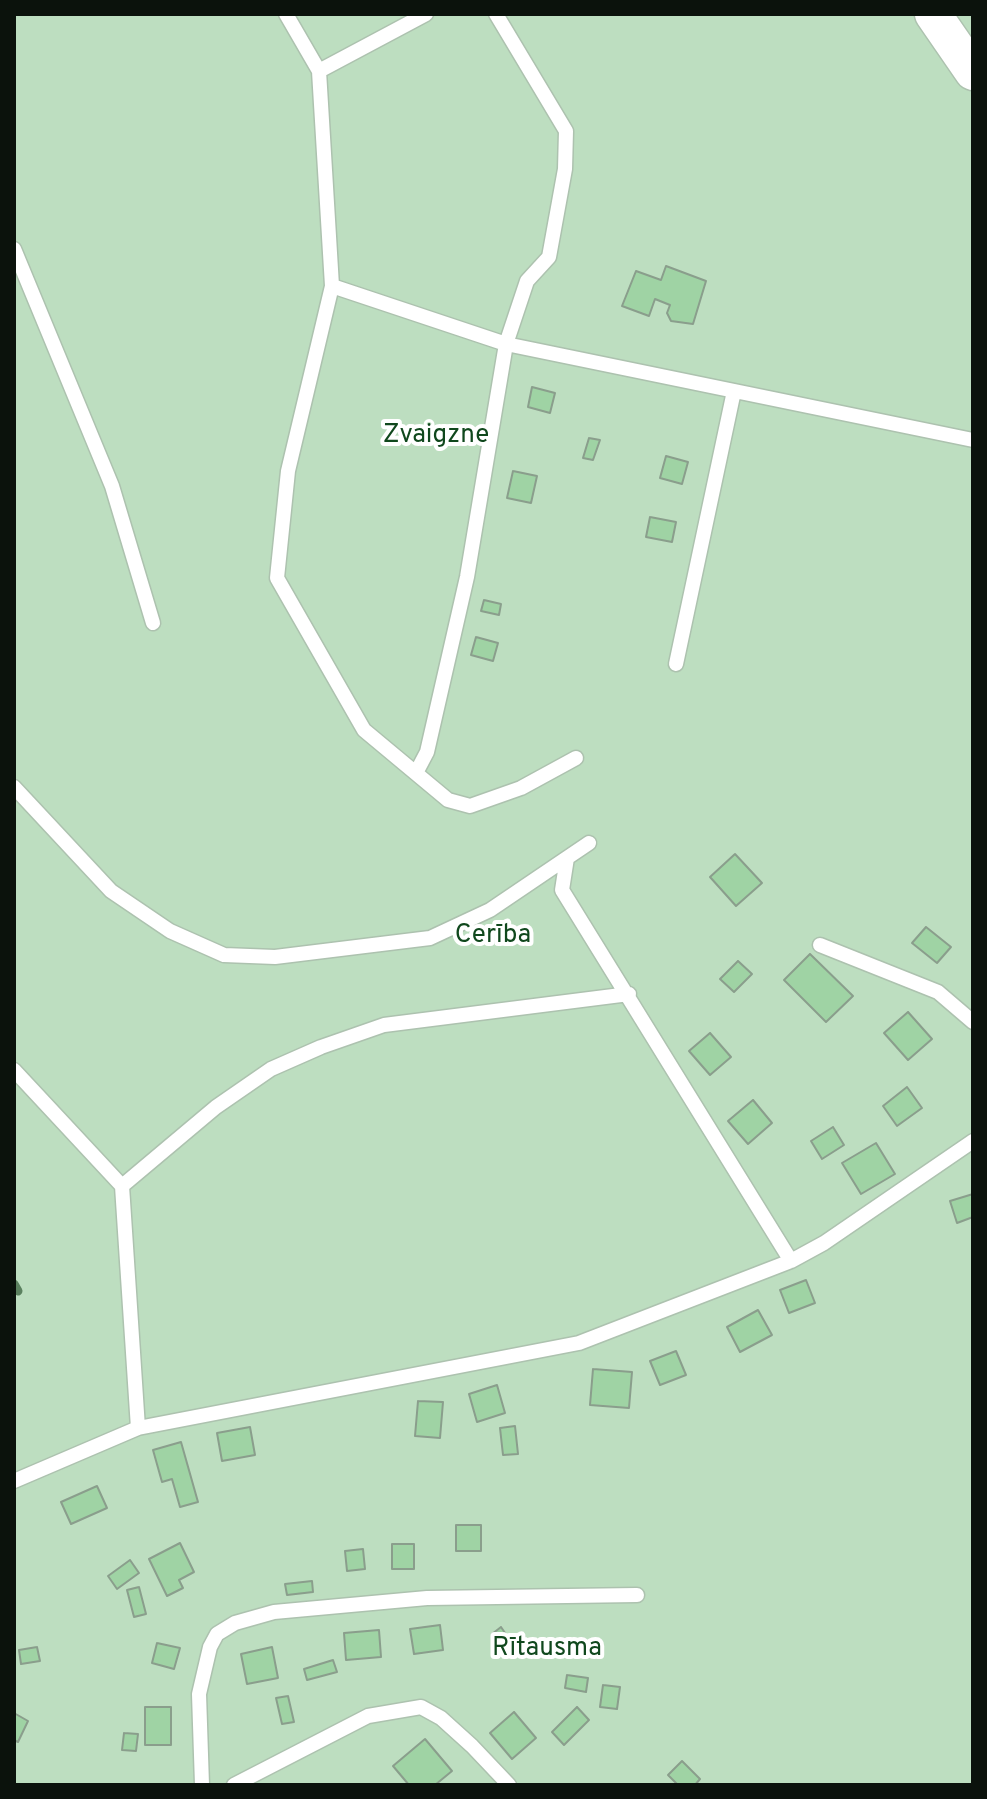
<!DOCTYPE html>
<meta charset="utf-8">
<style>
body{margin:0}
#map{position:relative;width:987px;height:1799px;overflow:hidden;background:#f1fef2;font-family:Overpass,sans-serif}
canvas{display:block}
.frame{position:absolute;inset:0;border:16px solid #0b120c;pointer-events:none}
</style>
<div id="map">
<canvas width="987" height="1799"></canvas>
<div class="frame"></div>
</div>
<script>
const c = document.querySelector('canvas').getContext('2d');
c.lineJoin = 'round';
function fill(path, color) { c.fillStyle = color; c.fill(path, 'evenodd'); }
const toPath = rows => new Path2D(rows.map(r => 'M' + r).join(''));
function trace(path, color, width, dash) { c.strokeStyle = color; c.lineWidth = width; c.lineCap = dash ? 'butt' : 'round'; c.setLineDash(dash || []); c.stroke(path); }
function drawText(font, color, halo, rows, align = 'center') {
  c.font = font + ' Overpass,sans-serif'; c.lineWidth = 8; c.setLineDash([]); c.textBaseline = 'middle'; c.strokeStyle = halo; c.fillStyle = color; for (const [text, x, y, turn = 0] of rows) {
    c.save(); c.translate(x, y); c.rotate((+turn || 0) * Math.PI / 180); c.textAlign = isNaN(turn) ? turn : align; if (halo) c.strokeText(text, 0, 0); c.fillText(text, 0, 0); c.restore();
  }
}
const green = toPath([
 [14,14,973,14,973,1785,14,1785]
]);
const stream = toPath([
 [14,1284,18,1291]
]);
const building = toPath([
 [666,266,706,281,693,324,671,321,667,313,670,305,655,299,649,316,622,306,636,271,661,280,666,266],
 [532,387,555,393,550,413,528,407,532,387],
 [589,438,600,440,593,460,583,458,589,438],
 [666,456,688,462,682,484,660,478,666,456],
 [513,471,537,476,531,503,507,498,513,471],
 [650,517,676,522,672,542,646,537,650,517],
 [484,600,501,604,499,615,481,611,484,600],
 [476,637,498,643,493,661,471,655,476,637],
 [735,854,762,883,736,906,710,877,735,854],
 [926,927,951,947,937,963,912,943,926,927],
 [810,954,853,996,826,1022,784,980,810,954],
 [738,961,752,974,734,992,720,979,738,961],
 [908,1012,932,1039,908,1060,884,1033,908,1012],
 [710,1033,731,1057,710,1075,689,1051,710,1033],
 [907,1087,922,1108,897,1126,883,1106,907,1087],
 [753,1100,772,1123,748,1144,728,1121,753,1100],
 [833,1127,844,1145,822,1159,811,1141,833,1127],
 [876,1143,895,1174,861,1194,842,1163,876,1143],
 [973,1194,973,1217,957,1223,950,1201,973,1194],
 [806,1280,815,1303,789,1313,780,1290,806,1280],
 [758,1310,772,1335,740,1352,727,1327,758,1310],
 [676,1351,686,1375,660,1385,650,1361,676,1351],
 [593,1369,632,1372,629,1408,590,1405,593,1369],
 [497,1385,505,1413,477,1422,469,1394,497,1385],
 [418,1401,443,1402,440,1438,415,1436,418,1401],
 [515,1426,518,1454,503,1455,500,1428,515,1426],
 [250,1427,255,1455,222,1461,217,1433,250,1427],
 [181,1442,198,1502,180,1507,172,1479,162,1482,153,1450,181,1442],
 [97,1486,107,1508,71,1524,61,1502,97,1486],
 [456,1525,481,1525,481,1551,456,1551,456,1525],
 [180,1543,194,1572,179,1580,183,1588,167,1596,149,1559,180,1543],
 [392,1544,414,1544,414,1569,392,1569,392,1544],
 [363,1549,365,1569,347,1571,345,1551,363,1549],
 [130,1560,139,1573,117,1589,108,1576,130,1560],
 [312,1581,313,1592,287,1595,285,1584,312,1581],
 [139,1587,146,1614,134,1617,127,1590,139,1587],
 [440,1625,443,1650,414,1654,410,1629,440,1625],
 [501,1627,516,1649,506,1655,492,1634,501,1627],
 [379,1630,381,1657,346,1660,344,1633,379,1630],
 [157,1643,180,1648,174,1669,152,1663,157,1643],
 [37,1647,40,1661,21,1664,19,1650,37,1647],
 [272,1647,278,1678,247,1684,241,1654,272,1647],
 [333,1660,337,1672,307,1680,304,1669,333,1660],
 [567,1675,588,1678,586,1692,565,1688,567,1675],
 [603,1685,620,1687,617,1709,600,1707,603,1685],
 [288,1696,294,1722,282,1724,276,1698,288,1696],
 [145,1707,171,1707,171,1745,145,1745,145,1707],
 [577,1707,589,1720,564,1745,552,1732,577,1707],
 [514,1712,536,1738,512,1759,490,1733,514,1712],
 [14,1713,28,1721,18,1742,14,1740,14,1713],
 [124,1733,138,1734,136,1751,122,1750,124,1733],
 [425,1739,452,1771,435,1785,409,1785,393,1766,425,1739],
 [682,1761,700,1779,695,1785,678,1785,668,1775,682,1761]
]);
const service = toPath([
 [286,14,319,71,332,286,506,344,973,440],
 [319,71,426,14],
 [14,249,112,486,153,623],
 [332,286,288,471,277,578,364,730,448,800,470,806,521,788,576,758],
 [676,664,734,391],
 [417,771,427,752,467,577,506,344,527,281,549,257,565,169,566,131,496,14],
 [14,787,111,891,170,931,224,955,275,957,430,938,490,910,589,843],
 [567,858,562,890,791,1261],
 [820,945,938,992,973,1022],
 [14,1070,122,1186,138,1428],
 [122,1186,216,1107,271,1069,321,1047,384,1025,629,994],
 [14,1481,138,1428,579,1343,791,1261,824,1243,973,1141],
 [202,1785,199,1694,210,1647,217,1634,235,1623,274,1612,427,1598,637,1595],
 [234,1785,368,1716,421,1707,441,1718,472,1746,509,1785]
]);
const tertiary = toPath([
 [933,14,973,72]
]);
const parkNames = [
 ["Zvaigzne",436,437],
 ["Cerība",493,937],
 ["Rītausma",547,1650]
];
fill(green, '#bddec0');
trace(stream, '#5b815f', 9);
fill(building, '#9fd3a4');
trace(building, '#8a9e8c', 2);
trace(service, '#adc2af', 17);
trace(tertiary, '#adc2af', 39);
trace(service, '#fff', 14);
trace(tertiary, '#fff', 36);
drawText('26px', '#10481d', '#fff', parkNames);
</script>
